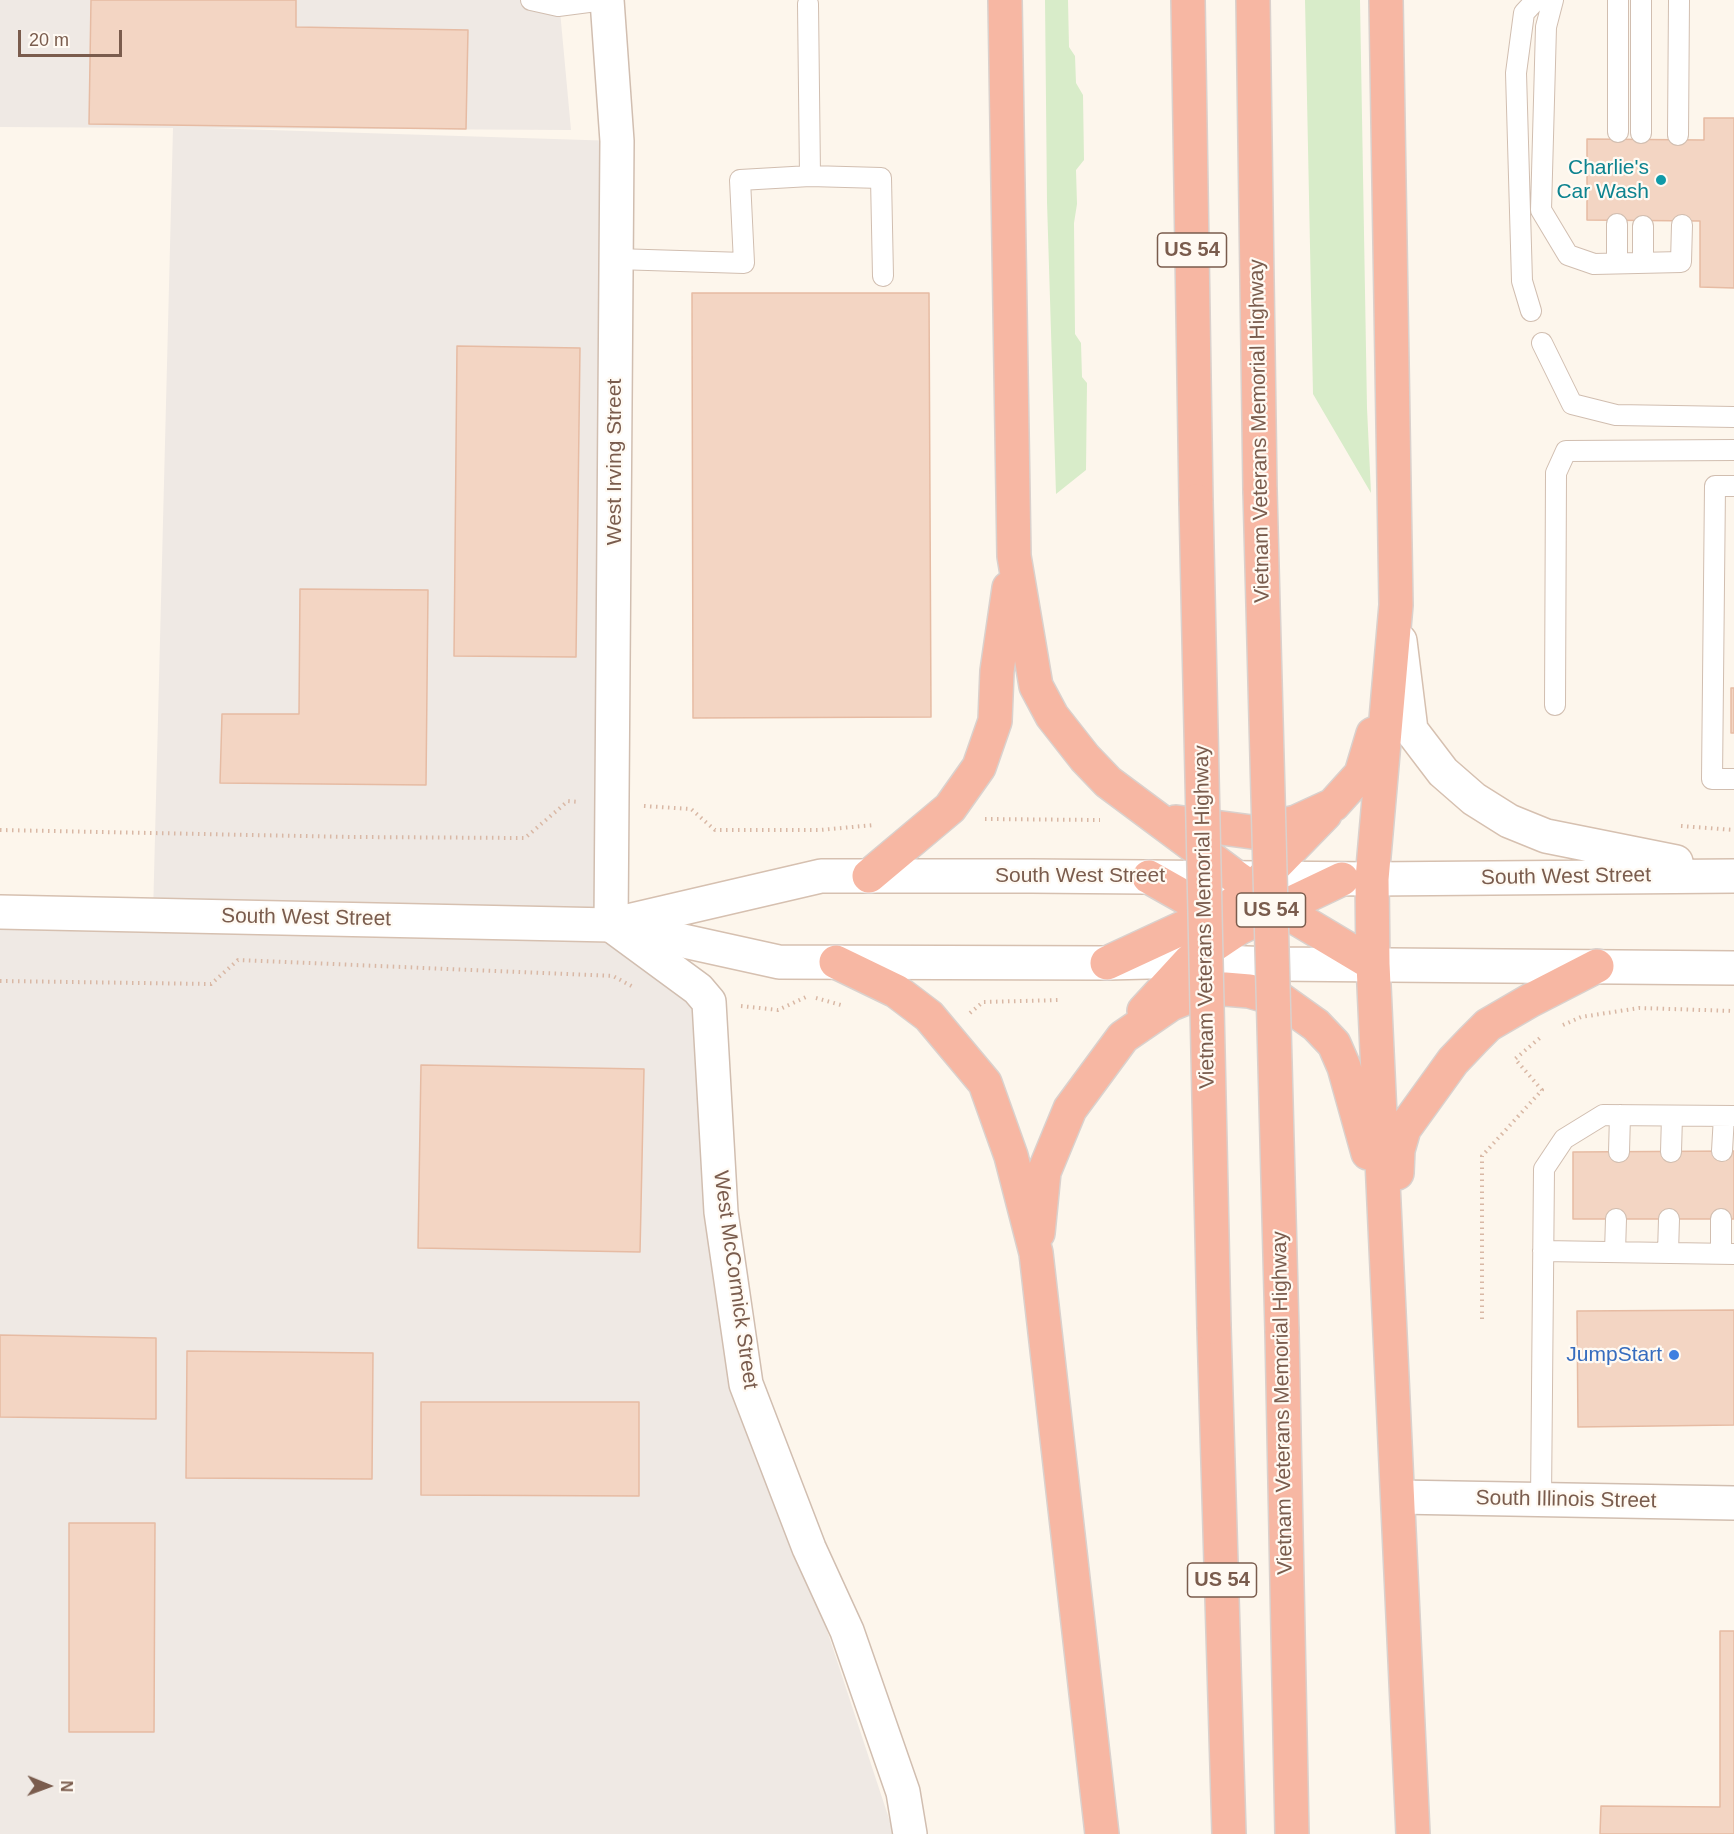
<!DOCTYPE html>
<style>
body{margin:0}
#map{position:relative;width:1734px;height:1834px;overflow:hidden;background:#fdf6ec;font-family:Helvetica,sans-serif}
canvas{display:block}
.north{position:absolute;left:18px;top:1756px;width:60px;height:60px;-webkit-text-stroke:4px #fffaf3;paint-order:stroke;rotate:91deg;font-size:16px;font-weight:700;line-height:24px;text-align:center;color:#7a5c4d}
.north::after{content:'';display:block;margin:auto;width:21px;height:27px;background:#7a5c4d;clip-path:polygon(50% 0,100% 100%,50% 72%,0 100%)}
.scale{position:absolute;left:18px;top:30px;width:104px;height:27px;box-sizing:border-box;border:3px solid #7a5c4d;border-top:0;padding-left:8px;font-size:18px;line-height:21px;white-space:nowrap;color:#7a5c4d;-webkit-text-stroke:4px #fffaf3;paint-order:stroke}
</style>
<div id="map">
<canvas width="1734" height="1834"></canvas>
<div class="north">N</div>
<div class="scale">20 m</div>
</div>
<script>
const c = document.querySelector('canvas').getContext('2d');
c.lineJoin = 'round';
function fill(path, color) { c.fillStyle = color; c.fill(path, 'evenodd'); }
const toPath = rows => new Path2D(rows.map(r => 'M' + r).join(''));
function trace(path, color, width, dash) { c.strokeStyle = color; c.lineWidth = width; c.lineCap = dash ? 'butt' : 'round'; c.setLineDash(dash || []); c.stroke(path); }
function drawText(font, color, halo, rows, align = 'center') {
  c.font = font + ' Helvetica,sans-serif'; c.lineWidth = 4.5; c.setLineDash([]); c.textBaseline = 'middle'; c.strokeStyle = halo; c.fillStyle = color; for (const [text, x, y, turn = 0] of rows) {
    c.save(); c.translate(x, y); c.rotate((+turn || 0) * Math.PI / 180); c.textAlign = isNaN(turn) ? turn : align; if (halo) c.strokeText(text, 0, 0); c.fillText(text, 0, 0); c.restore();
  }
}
const industrial = toPath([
 [0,0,559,0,571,130,207,128,617,141,611,925,698,989,746,1384,894,1834,0,1834,0,912,153,915,173,128,0,127]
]);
const green = toPath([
 [1045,0,1068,0,1069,47,1075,56,1076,83,1083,95,1084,160,1076,170,1077,204,1074,223,1075,334,1081,343,1082,377,1087,383,1086,470,1056,494,1047,202],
 [1305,0,1360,0,1367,408,1371,493,1313,394]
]);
const building = toPath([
 [91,0,296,0,296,27,468,30,466,129,89,124,91,0],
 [1704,118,1734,118,1734,288,1700,287,1700,221,1587,220,1587,139,1704,140,1704,118],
 [692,293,929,293,931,717,693,718,692,293],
 [457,346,580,348,576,657,454,656,457,346],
 [300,589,428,590,426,785,220,783,222,714,299,714,300,589],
 [1731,688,1734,688,1734,733,1731,733,1731,688],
 [421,1065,644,1069,640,1252,418,1248,421,1065],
 [1734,1151,1734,1219,1573,1219,1573,1152,1734,1151],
 [1734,1310,1734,1425,1578,1427,1577,1311,1734,1310],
 [0,1335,156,1338,156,1419,0,1417,0,1335],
 [187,1351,373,1353,372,1479,186,1478,187,1351],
 [421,1402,639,1402,639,1496,421,1495,421,1402],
 [69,1523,155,1523,154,1732,69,1732,69,1523],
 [1720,1631,1734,1631,1734,1834,1600,1834,1601,1806,1720,1807,1720,1631]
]);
const path = toPath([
 [644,806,691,809,715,830,820,830,874,825],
 [985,819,1100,820],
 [1681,826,1734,830],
 [0,830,352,837,525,838,568,801,580,802],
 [0,981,211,984,238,960,613,976,635,988],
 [816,998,841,1005],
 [741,1006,778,1010,806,997],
 [970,1013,983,1002,1060,1000],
 [1563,1025,1581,1017,1639,1008,1734,1011],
 [1482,1319,1482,1156,1542,1090,1515,1059,1541,1037]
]);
const service = toPath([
 [531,0,558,6,604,0],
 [1553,0,1546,27,1541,210,1568,255,1594,264,1681,262,1682,225],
 [1618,0,1618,132],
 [1641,133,1641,0],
 [1678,135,1679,0],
 [810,176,881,178,883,276],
 [616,259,744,263,740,180,810,176,808,4],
 [1617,263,1617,224],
 [1643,263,1643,226],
 [1531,311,1522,281,1516,73,1524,13,1536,0],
 [1542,343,1572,404,1616,415,1734,417],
 [1734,486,1715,486,1712,779,1734,779],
 [1555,705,1556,473,1566,451,1734,450],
 [1722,1151,1724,1116],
 [1619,1152,1620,1115],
 [1671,1152,1672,1116],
 [1543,1251,1734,1254],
 [1615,1252,1616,1219],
 [1668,1253,1669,1219],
 [1721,1254,1721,1219],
 [1541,1500,1544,1169,1564,1139,1603,1115,1734,1116]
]);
const minor = toPath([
 [607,0,617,141,611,925,698,989,709,1002,721,1212,746,1384,809,1548,847,1631,903,1792,910,1834],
 [1398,1497,1734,1503]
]);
const secondary = toPath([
 [1400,641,1411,730,1443,772,1474,799,1509,821,1546,836,1676,862],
 [0,912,611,925,779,962,1107,963,1190,961,1274,964,1734,968],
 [619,923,821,876,1031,876,1372,879,1734,876]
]);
const motorway = toPath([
 [1005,0,1014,556,1036,686,1052,716,1085,758,1108,782,1237,878,1281,909,1373,964],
 [1188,0,1196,501],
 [1253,0,1260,490],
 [1386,0,1396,605,1372,879,1373,964,1413,1834],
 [1176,822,1252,832,1296,822,1333,805,1361,774,1373,734],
 [869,876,950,808,979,767,995,721,997,671,1009,588],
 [1149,877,1227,921],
 [836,962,896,991,929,1016,985,1083,1011,1156,1036,1253,1102,1834],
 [1107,963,1230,906,1252,889,1325,814],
 [1144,1011,1190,961,1239,928,1342,879],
 [1397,1173,1398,1150,1404,1129,1453,1061,1473,1040,1488,1025,1531,1000,1597,966],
 [1038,1233,1044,1172,1070,1109,1123,1037,1171,1004,1203,991,1225,989,1249,991,1281,1000,1316,1025,1334,1044,1344,1067,1368,1153],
 [1214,1327,1229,1834],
 [1282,1331,1292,1834]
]);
const motorwayBridge = toPath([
 [1260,490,1282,1331],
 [1196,501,1214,1327]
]);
const markers = [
 [1661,180,6,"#0f9aa8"],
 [1674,1355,6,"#3f7fe0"]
];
const shields = [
 [1192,250,69],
 [1271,910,69],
 [1222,1580,69]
];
const shieldNames = [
 ["US 54",1192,250],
 ["US 54",1271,910],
 ["US 54",1222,1580]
];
const cultureNames = [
 ["Charlie's",1649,168],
 ["Car Wash",1649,192]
];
const streetNames = [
 ["Vietnam Veterans Memorial Highway",1260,431,-91],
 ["West Irving Street",615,462,-90],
 ["South West Street",1080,876],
 ["South West Street",1566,877,-1],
 ["Vietnam Veterans Memorial Highway",1205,917,-91],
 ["South West Street",306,918,1],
 ["West McCormick Street",735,1280,82],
 ["Vietnam Veterans Memorial Highway",1283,1403,-91],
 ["South Illinois Street",1566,1500,1]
];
const shopNames = [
 ["JumpStart",1662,1355]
];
fill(industrial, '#efe9e4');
fill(green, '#d8ecc9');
fill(building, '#f3d5c3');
trace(building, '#e6bba3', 1.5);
trace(service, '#d1beb0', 22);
trace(minor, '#d1beb0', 36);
trace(secondary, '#d6c0b0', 36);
trace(motorway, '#dad1cd', 36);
trace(path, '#d9b8a5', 4, [1.5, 4.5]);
trace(service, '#fff', 20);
trace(minor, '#fff', 33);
trace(secondary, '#fff', 33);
trace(motorway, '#f7b7a3', 33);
trace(motorwayBridge, '#dad1cd', 36, []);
trace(motorwayBridge, '#f7b7a3', 33);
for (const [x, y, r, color] of markers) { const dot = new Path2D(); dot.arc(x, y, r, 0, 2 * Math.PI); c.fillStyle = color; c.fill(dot); trace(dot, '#fffaf3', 2); }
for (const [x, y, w] of shields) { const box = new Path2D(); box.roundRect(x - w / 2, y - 17, w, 34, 4.5); c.fillStyle = '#fffaf3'; c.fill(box); trace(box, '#7a5c4d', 1.5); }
drawText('bold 20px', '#7a5c4d', null, shieldNames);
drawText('21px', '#0d838f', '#fffaf3', cultureNames, 'right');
drawText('21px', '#7a5c4d', '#fffaf3', streetNames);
drawText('21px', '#366cbe', '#fffaf3', shopNames, 'right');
</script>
